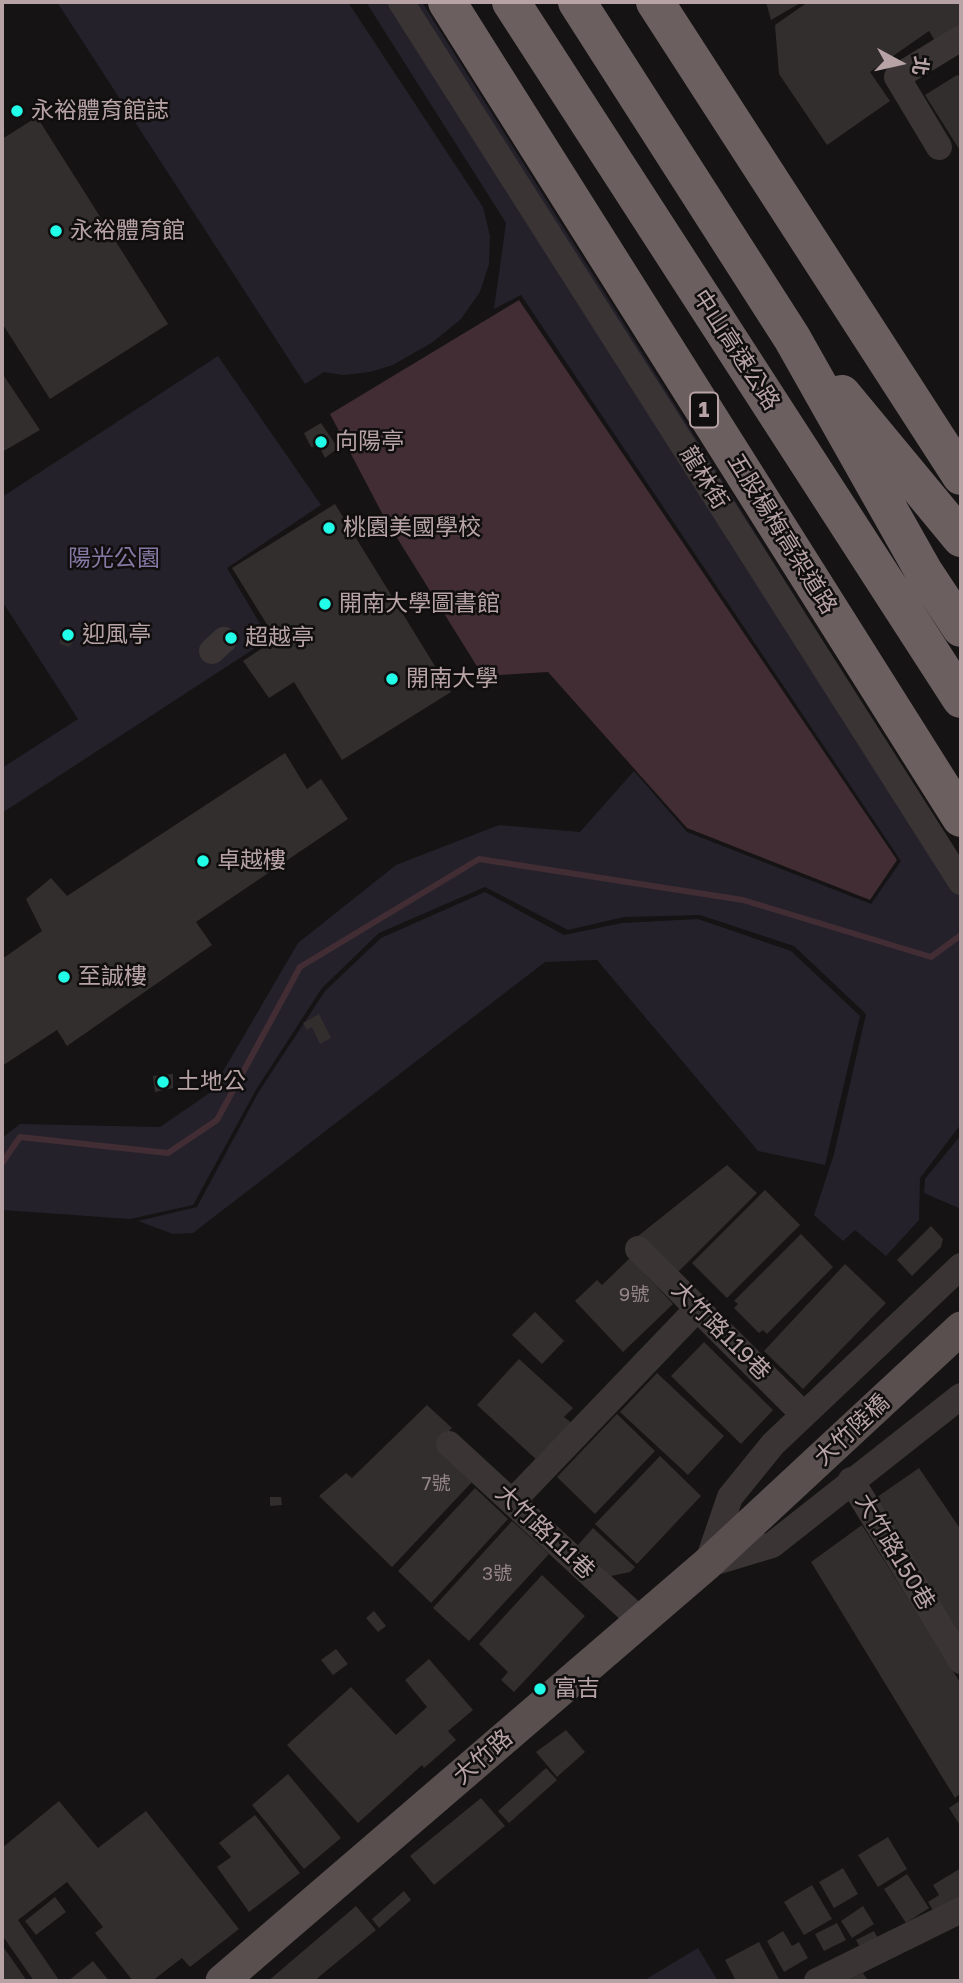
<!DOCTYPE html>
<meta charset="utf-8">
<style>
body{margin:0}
#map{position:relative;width:963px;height:1983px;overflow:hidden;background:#151313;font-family:"Golos Text","Noto Sans TC",sans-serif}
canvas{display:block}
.frame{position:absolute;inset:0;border:4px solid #b7a3a5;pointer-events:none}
.north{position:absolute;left:865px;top:28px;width:70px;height:70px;-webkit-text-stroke:5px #100e0e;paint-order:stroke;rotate:98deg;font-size:19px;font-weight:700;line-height:28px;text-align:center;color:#b7a3a5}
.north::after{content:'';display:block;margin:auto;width:24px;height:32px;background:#b7a3a5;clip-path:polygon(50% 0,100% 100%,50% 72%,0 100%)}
</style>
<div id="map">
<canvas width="963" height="1983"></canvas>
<div class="frame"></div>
<div class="north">北</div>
</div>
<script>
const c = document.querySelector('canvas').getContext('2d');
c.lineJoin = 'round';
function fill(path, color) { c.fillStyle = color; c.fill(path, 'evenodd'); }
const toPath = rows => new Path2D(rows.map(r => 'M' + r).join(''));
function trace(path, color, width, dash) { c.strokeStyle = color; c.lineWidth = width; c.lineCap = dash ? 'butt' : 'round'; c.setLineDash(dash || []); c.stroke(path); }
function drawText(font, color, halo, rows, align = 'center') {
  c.font = font + ' "Golos Text","Noto Sans TC",sans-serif'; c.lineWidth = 5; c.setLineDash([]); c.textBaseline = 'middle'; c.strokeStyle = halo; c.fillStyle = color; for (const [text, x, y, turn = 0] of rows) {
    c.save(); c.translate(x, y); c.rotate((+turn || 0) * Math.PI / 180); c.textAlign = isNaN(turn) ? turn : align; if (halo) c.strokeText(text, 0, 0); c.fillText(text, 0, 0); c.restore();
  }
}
const green = toPath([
 [57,2,348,2,483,207,490,236,489,264,480,292,461,319,433,342,393,365,370,372,343,375,324,372,305,384],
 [366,2,422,2,961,861,961,1124,920,1178,919,1220,886,1256,855,1230,843,1241,814,1215,834,1154,866,1014,794,946,700,915,624,917,568,930,485,887,379,933,322,988,257,1088,193,1205,130,1219,2,1210,2,1138,20,1124,160,1127,211,1092,298,943,396,865,499,825,580,832,634,771,687,832,871,904,901,861,521,295,494,309,506,223],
 [218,356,321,505,227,568,269,639,2,813,2,768,78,719,2,601,2,497],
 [485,892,564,935,622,923,698,919,791,951,860,1016,825,1165,758,1151,597,960,545,962,193,1233,173,1234,138,1221,197,1207,258,1093,325,991,381,938],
 [961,1135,961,1209,924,1193,925,1179],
 [698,1948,718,1981,643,1981]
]);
const water = toPath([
 [519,300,897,860,870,900,687,828,548,672,483,676,384,517,330,414]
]);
const stream = toPath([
 [2,1163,20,1137,168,1153,217,1120,300,967,479,859,743,900,931,957,961,935]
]);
const building = toPath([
 [766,2,802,2,771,20],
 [808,2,961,2,961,28,937,44,929,31,870,72,890,101,827,145,779,74,775,25],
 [957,75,961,77,961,152,925,95],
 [37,117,168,324,50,399,2,323,2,139],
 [2,373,40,430,2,452],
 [321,423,338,448,325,458,319,446,311,447,304,433],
 [335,504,451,692,342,760,294,682,269,698,243,661,276,639,232,568],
 [69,627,77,637,69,647,60,644,60,634],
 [285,753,307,789,321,779,348,819,196,922,212,945,67,1046,57,1030,2,1066,2,959,42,931,26,899,51,878,67,896],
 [319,1014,331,1038,320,1044,312,1027,307,1030,303,1023],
 [173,1074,173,1088,155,1092,153,1076],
 [727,1165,757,1193,676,1274,638,1236],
 [765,1190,800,1225,727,1298,692,1263],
 [931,1226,943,1239,941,1247,912,1276,897,1260],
 [801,1234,833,1267,767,1334,763,1330,759,1333,734,1308,738,1304,734,1301],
 [630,1258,673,1304,623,1352,575,1301,597,1280,602,1285],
 [845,1264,886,1303,803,1389,764,1351],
 [535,1312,564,1341,542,1364,512,1335],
 [704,1342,773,1410,741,1444,671,1376],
 [519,1359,573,1408,564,1417,573,1424,539,1462,477,1405],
 [657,1373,724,1436,688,1475,620,1412],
 [427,1405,452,1428,436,1445,473,1481,392,1567,319,1496,346,1473,352,1478],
 [617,1414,655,1451,595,1514,557,1477],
 [660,1456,701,1496,637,1564,595,1524],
 [919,1468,961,1530,961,1637,870,1502],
 [475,1488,508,1519,431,1603,398,1571],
 [270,1497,281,1497,282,1505,270,1506],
 [512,1521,549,1554,469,1641,433,1608],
 [862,1525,961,1684,961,1793,955,1798,811,1562],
 [593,1528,635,1567,630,1572,611,1576,578,1545],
 [542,1575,585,1616,514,1692,501,1680,508,1672,479,1644],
 [374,1611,386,1626,378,1632,366,1618],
 [336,1649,348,1664,333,1675,321,1660],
 [429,1659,473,1710,448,1731,456,1740,424,1768,422,1765,358,1823,287,1745,351,1687,396,1735,427,1707,405,1680],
 [566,1730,585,1752,557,1777,536,1752],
 [546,1768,557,1780,509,1823,498,1811],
 [288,1774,341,1838,304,1869,252,1805],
 [481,1798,505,1826,434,1885,410,1856],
 [961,1800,961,1827,949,1808],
 [59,1801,98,1848,146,1811,239,1929,190,1967,182,1958,152,1981,133,1981,95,1933,103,1927,67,1882,18,1920,59,1980,34,1981,2,1935,2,1848],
 [255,1815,300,1873,249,1912,217,1867,231,1857,219,1843],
 [888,1837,907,1869,878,1887,858,1855],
 [843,1868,858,1894,834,1908,819,1882],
 [961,1868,961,1899,936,1915,928,1902,939,1895,933,1885],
 [907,1874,929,1908,906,1923,884,1889],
 [812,1885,832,1919,804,1935,784,1902],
 [404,1891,411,1900,379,1928,372,1919],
 [55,1897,66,1912,36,1935,25,1921],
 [356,1906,376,1930,314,1981,268,1981],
 [863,1906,874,1924,852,1938,841,1921],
 [837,1923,846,1940,824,1951,815,1934],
 [783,1931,792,1946,799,1942,808,1958,784,1972,767,1941],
 [874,1931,880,1942,862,1951,856,1940],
 [759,1942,780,1981,736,1981,725,1960],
 [2,1945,27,1981,4,1981,2,1978],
 [93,1961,109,1981,68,1981],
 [863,1973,868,1981,846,1981]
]);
const minor = toPath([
 [401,2,961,882],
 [939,147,897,77,961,38],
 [212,651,224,640],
 [638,1249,803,1414],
 [449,1444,641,1621],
 [851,1480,961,1661],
 [513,1501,698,1308],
 [707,1564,730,1497,773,1444,961,1266],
 [709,1564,772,1545,961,1396],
 [817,1981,961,1910]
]);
const major = toPath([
 [222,1981,707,1564,961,1328]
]);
const highway = toPath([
 [447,2,961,818],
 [511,2,961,699],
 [577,2,792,338,924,572,961,628],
 [655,2,961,476],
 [842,394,961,538]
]);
const markers = [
 [17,111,7,"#21ffe8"],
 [56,231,7,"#21ffe8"],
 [321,442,7,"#21ffe8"],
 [329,528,7,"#21ffe8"],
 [325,604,7,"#21ffe8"],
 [68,635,7,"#21ffe8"],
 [231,638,7,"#21ffe8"],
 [392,679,7,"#21ffe8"],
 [203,861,7,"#21ffe8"],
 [64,977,7,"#21ffe8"],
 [163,1082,7,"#21ffe8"],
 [540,1689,7,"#21ffe8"]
];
const numberNames = [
 ["9號",634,1295],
 ["7號",436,1484],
 ["3號",497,1574]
];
const shields = [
 [704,410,28]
];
const shieldNames = [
 ["1",704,410]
];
const poiNames = [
 ["永裕體育館誌",31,111],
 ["永裕體育館",70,231],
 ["向陽亭",335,442],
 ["桃園美國學校",343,528],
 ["開南大學圖書館",339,604],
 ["迎風亭",82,635],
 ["超越亭",245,638],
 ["開南大學",406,679],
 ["卓越樓",217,861],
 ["至誠樓",78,977],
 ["土地公",177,1082],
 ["富吉",554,1689]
];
const streetNames = [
 ["中山高速公路",736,350,57],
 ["龍林街",704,478,58],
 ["五股楊梅高架道路",782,534,58],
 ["大竹路119巷",721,1331,45],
 ["大竹陸橋",852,1430,-43],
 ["大竹路111巷",545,1532,43],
 ["大竹路150巷",895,1552,59],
 ["大竹路",483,1757,-41]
];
const parkNames = [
 ["陽光公園",114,559]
];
fill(green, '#24212b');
fill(water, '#412d33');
trace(stream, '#412d33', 6);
fill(building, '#322e2e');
trace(minor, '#3a3434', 26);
trace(major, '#5a4f4f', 33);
trace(highway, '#6c5f60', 38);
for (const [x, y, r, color] of markers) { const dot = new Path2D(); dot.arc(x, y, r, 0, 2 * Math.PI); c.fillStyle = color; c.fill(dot); trace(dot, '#100e0e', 2.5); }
drawText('19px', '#968687', null, numberNames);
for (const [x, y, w] of shields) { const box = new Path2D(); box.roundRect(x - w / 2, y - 17.5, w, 35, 5); c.fillStyle = '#100e0e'; c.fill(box); trace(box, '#b7a3a5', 2); }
drawText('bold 21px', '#b7a3a5', null, shieldNames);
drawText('23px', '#b7a3a5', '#100e0e', poiNames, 'left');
drawText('23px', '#b7a3a5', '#100e0e', streetNames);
drawText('23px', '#8578a4', '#100e0e', parkNames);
</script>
